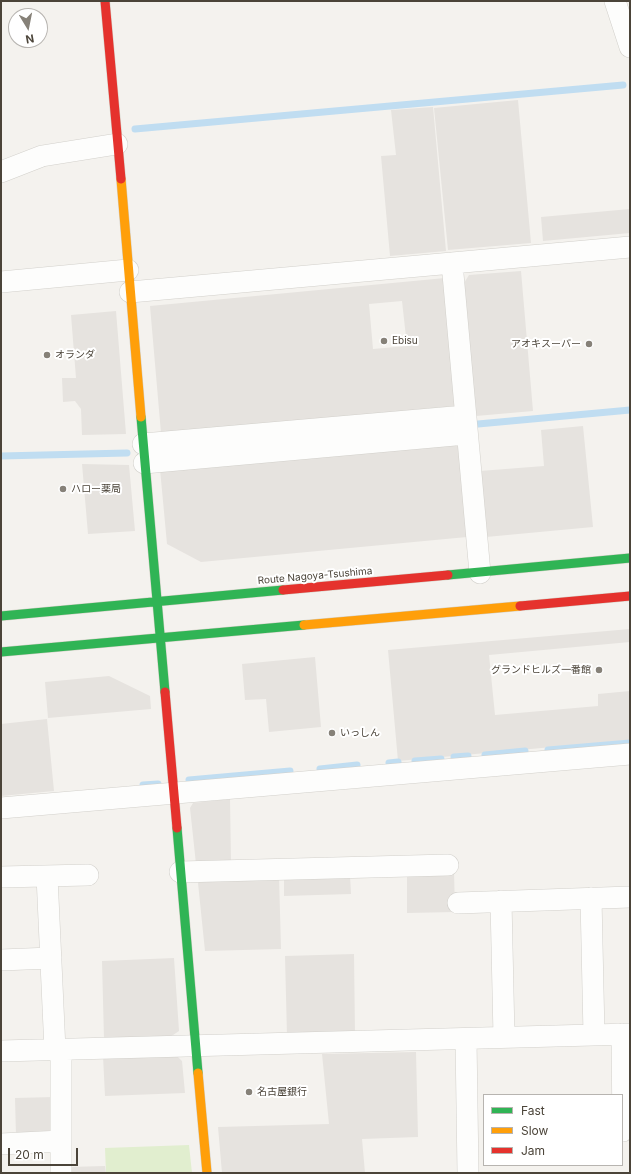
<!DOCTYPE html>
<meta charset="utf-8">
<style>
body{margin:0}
#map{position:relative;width:631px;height:1174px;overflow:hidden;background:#f4f2ee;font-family:Inter,sans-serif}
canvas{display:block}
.frame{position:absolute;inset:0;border:2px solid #4b4439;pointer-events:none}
.legend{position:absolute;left:483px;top:1094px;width:140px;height:72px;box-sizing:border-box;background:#fff;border:1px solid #b7b4b0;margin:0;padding:5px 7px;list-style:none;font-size:12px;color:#4b4439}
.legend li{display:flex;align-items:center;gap:8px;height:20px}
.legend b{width:20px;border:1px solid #b7b4b0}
.north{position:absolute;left:8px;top:8px;width:40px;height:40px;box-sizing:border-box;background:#fff;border:1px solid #b7b4b0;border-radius:50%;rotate:170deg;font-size:11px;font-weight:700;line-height:16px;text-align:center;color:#4b4439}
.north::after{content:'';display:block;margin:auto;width:14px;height:18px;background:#868178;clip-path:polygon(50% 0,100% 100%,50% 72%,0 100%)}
.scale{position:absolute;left:8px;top:1148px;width:70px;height:18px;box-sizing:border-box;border:2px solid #4b4439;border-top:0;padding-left:5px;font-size:12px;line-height:14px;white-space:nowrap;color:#4b4439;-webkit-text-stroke:3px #fff;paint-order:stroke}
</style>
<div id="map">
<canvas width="631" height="1174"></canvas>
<div class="frame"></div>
<ul class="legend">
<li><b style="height:5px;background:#30b455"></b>Fast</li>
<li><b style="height:5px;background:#ff9f0a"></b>Slow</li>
<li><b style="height:5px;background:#e5322d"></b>Jam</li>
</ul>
<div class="north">N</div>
<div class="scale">20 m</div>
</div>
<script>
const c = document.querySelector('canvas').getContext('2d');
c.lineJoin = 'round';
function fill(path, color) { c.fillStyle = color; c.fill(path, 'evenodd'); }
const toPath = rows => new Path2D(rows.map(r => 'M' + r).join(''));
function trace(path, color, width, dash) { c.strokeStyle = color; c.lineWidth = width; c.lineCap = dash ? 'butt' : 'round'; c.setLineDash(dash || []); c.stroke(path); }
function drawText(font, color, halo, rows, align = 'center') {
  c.font = font + ' Inter,"Noto Sans JP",sans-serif'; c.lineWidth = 4; c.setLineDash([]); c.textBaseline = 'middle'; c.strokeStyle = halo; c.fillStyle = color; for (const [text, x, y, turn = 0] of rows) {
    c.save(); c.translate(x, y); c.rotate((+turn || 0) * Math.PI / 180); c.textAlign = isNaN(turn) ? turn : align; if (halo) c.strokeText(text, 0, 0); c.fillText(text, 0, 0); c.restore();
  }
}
const green = toPath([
 [189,1145,192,1173,106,1173,105,1148]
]);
const parking = toPath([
 [518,100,531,243,448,250,434,108],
 [433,107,446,251,390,256,381,156,396,155,391,110],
 [630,209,630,233,543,241,541,217],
 [521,271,533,411,476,416,464,283,469,275],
 [445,278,457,406,161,433,150,306],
 [402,301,407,346,373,349,369,304],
 [116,311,126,434,82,435,81,409,75,401,63,402,62,378,76,378,71,315],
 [583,426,593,527,486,537,480,471,544,466,541,430],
 [458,441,467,537,201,562,167,544,160,469],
 [82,464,129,465,135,531,88,534],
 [630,629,630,642,489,655,495,715,598,706,598,694,630,691,630,740,398,761,388,650],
 [315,657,321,727,269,732,266,699,245,700,242,664],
 [109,676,150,696,151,709,48,718,45,682],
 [47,719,54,791,1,796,1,724],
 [230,799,231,863,196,864,190,808,193,803],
 [454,871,455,912,407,913,407,872],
 [350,875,351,894,284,896,284,876],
 [279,876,281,949,205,951,198,883,203,878],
 [354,954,355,1035,287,1036,285,956],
 [174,958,179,1031,170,1037,104,1039,102,961],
 [416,1052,418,1137,362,1139,365,1173,222,1173,218,1127,329,1124,322,1054],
 [175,1054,182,1061,185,1093,105,1096,103,1056],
 [54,1097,55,1129,49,1135,16,1136,15,1098],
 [105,1166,106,1173,68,1173,68,1167]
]);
const stream = toPath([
 [135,129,623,85],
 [478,424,630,410],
 [1,456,127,453],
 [548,750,630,743],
 [485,755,525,751],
 [454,757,468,756],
 [415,761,441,759],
 [389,763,398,762],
 [320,769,357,765],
 [189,780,290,771],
 [143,785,158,784]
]);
const street = toPath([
 [615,1,630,47],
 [1,172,42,156,117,144],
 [452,263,480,573],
 [1,282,128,270],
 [130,292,630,247],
 [143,444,465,416],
 [144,463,466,434],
 [1,808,630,754],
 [180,872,448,865],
 [47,876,55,1050],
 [1,877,88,875],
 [591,898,594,1035],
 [501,901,504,1037],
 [458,903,630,897],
 [1,960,51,958],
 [622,1034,623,1131],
 [466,1039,468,1173],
 [61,1050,61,1173],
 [1,1051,630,1034],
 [1,1144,61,1141]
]);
const fast = toPath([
 [141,417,165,692],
 [448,575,630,558],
 [1,616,283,590],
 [1,652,304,625],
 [177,828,198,1073]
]);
const slow = toPath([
 [121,179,141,417],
 [304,625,520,606],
 [198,1073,207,1173]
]);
const jam = toPath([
 [105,1,121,179],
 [283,590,448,575],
 [520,606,630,596],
 [165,692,177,828]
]);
const markers = [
 [384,341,4,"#868178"],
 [589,344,4,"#868178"],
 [47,355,4,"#868178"],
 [63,489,4,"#868178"],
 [599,670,4,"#868178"],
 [332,733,4,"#868178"],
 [249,1092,4,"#868178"]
];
const poiNames = [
 ["Ebisu",392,341],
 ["アオキスーパー",581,344,"right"],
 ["オランダ",55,355],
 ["ハロー薬局",71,489],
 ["グランドヒルズ一番館",591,670,"right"],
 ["いっしん",340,733],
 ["名古屋銀行",257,1092]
];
const streetNames = [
 ["Route Nagoya-Tsushima",315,576,-5]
];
fill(green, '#e1eecf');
fill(parking, '#e6e3df');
trace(stream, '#c0ddf1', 7);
trace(street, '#d2d0cb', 22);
trace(fast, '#d3cfc5', 10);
trace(slow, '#d3cfc5', 10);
trace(jam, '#d3cfc5', 10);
trace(street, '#fdfdfc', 21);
trace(fast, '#30b455', 9);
trace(slow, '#ff9f0a', 9);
trace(jam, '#e5322d', 9);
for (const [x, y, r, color] of markers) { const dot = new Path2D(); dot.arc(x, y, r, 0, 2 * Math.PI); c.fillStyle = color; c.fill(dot); trace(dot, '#fff', 1.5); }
drawText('10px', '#4b4439', '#fff', poiNames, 'left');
drawText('10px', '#4b4439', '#fff', streetNames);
</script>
